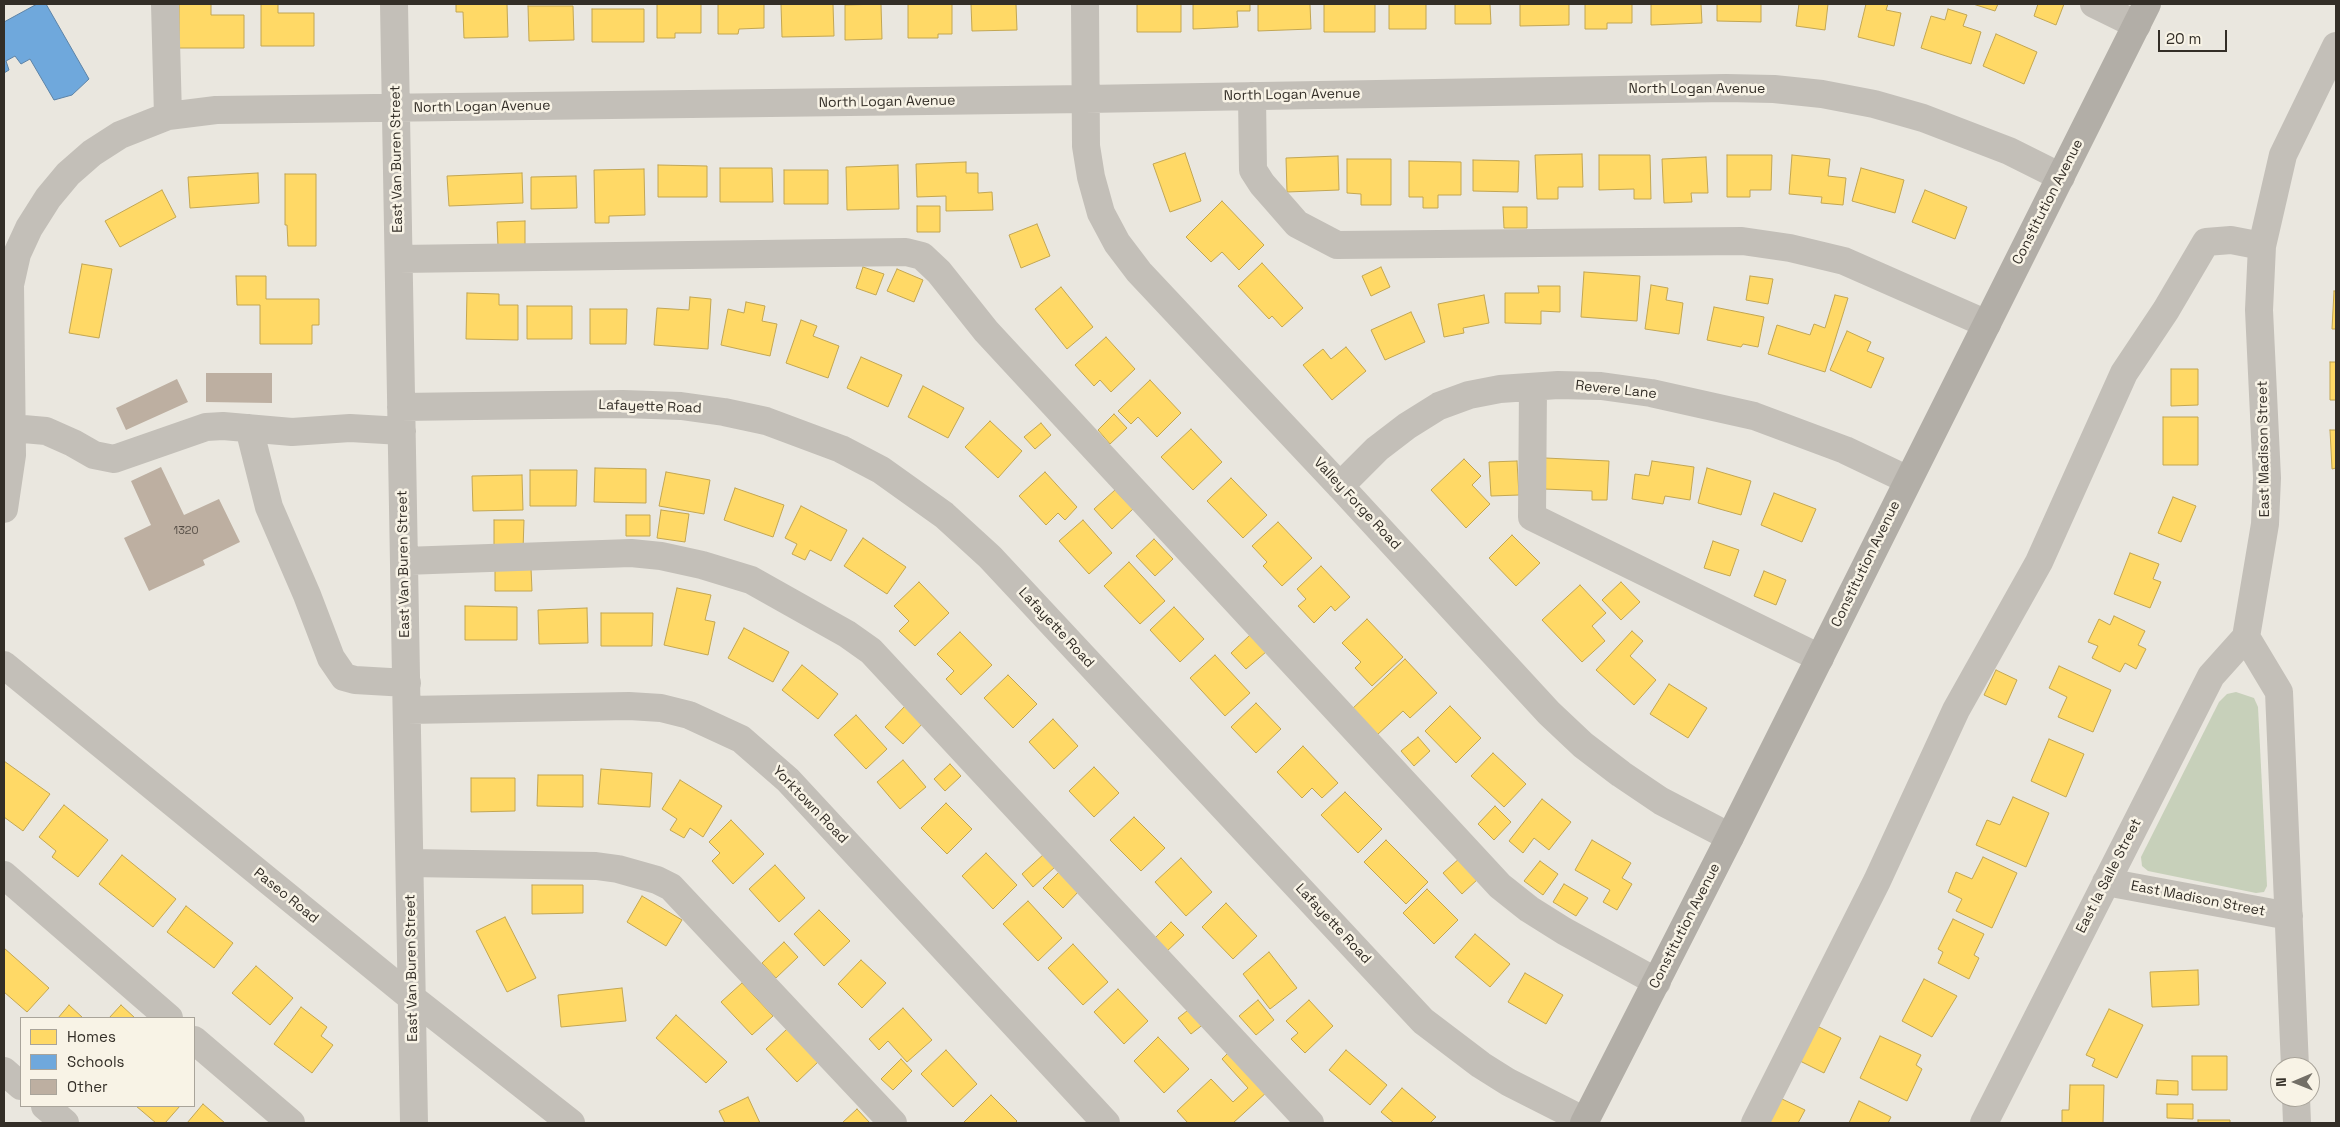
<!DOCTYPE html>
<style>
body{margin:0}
#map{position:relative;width:2340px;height:1127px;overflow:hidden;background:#eae7df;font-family:"Space Grotesk",sans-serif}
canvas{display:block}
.frame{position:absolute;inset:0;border:5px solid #332e27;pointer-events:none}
.legend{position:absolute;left:20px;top:1017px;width:175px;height:90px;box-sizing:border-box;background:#f8f3e6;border:1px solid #a9a49a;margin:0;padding:6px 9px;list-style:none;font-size:15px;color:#332e27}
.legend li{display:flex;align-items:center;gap:10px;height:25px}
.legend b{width:25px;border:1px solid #a9a49a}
.north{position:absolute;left:2270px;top:1057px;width:50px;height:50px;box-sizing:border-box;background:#f8f3e6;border:1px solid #a9a49a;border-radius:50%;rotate:269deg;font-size:14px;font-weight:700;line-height:20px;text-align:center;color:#332e27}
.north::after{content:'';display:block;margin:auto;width:18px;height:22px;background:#736f67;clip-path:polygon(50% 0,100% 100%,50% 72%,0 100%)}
.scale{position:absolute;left:2158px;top:30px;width:69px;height:22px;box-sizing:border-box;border:2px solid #332e27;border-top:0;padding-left:6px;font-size:15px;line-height:18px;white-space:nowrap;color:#332e27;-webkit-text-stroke:4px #f8f3e6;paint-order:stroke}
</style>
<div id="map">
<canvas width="2340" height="1127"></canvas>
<div class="frame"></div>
<ul class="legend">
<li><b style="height:14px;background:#ffd966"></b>Homes</li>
<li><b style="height:14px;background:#6fa8dc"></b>Schools</li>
<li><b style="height:14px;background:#bdafa1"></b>Other</li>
</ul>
<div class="north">N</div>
<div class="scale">20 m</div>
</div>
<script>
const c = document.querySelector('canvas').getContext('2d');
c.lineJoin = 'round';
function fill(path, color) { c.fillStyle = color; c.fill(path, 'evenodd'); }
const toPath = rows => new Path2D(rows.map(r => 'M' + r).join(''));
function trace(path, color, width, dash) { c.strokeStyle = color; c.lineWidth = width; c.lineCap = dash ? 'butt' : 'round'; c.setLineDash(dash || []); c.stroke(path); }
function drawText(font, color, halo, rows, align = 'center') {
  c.font = font + ' "Space Grotesk",sans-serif'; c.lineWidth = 5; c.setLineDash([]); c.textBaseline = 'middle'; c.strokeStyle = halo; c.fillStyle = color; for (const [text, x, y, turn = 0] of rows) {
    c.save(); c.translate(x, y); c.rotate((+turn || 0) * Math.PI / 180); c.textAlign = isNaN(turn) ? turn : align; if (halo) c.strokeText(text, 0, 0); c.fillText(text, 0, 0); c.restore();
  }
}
const green = toPath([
 [2236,692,2254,698,2258,707,2267,886,2264,892,2256,893,2148,871,2142,866,2141,857,2219,702,2227,694]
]);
const homes = toPath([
 [179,4,211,4,211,15,244,15,244,48,179,48,179,4],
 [261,4,278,4,278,13,314,13,314,46,261,46,261,4],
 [456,4,507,4,508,37,464,38,463,12,456,12,456,4],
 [657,4,701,4,701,33,675,33,675,38,657,38,657,4],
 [718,4,764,4,764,28,739,29,738,34,718,34,718,4],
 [781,4,833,4,834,36,782,37,781,4],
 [881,4,882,39,845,40,845,5,881,4],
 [908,4,952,4,952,34,938,34,938,38,908,38,908,4],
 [971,4,1016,4,1017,30,972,31,971,4],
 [1137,4,1181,4,1181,32,1137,32,1137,4],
 [1193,4,1250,4,1250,11,1237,11,1238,27,1193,29,1193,4],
 [1258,4,1310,4,1311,29,1258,31,1258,4],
 [1324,4,1375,4,1375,32,1324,32,1324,4],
 [1389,4,1426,4,1426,29,1389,29,1389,4],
 [1455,4,1490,4,1491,24,1455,24,1455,4],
 [1520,4,1569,4,1569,25,1520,26,1520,4],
 [1585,4,1632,4,1632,23,1607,23,1607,29,1585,29,1585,4],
 [1651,4,1701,4,1702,23,1651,25,1651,4],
 [1717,4,1761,4,1761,22,1717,21,1717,4],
 [1799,4,1828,4,1825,30,1796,26,1799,4],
 [1866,4,1888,4,1886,10,1901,13,1894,46,1858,37,1866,4],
 [1973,4,1998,4,1995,11,1973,4],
 [2038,4,2064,4,2056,25,2034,16,2038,4],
 [528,6,573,6,574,40,529,41,528,6],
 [592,9,644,9,644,42,592,42,592,9],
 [1948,9,1967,15,1963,26,1981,32,1971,64,1921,48,1931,16,1945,20,1948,9],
 [1996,34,2037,52,2024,84,1983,66,1996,34],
 [1185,153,1201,201,1170,212,1153,164,1185,153],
 [1582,154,1583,187,1558,187,1558,199,1537,199,1535,155,1582,154],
 [1599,155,1650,155,1651,199,1634,199,1634,189,1599,190,1599,155],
 [1727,155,1772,155,1771,190,1750,190,1750,197,1727,197,1727,155],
 [1792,155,1830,159,1828,176,1846,178,1843,205,1821,203,1822,197,1789,194,1792,155],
 [1338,156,1339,190,1287,192,1286,158,1338,156],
 [1706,157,1708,193,1691,193,1692,202,1664,203,1662,159,1706,157],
 [1347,159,1391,159,1391,205,1361,205,1361,194,1347,193,1347,159],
 [1473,160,1519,161,1518,192,1473,191,1473,160],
 [1409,161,1461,162,1461,195,1438,195,1438,208,1423,208,1423,197,1409,197,1409,161],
 [966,162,966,173,978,173,978,193,992,192,993,210,946,211,946,196,917,197,916,164,966,162],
 [658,165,707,166,707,197,658,197,658,165],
 [898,165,899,209,847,210,846,167,898,165],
 [720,168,772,168,773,202,720,202,720,168],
 [1861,168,1904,180,1895,213,1852,201,1861,168],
 [644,169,645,215,609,216,609,223,595,223,594,170,644,169],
 [784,170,828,170,828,204,784,204,784,170],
 [258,173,259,203,190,208,188,177,258,173],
 [522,173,523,203,449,206,447,176,522,173],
 [285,174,316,174,316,246,288,246,287,225,285,225,285,174],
 [576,176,577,208,531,209,531,177,576,176],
 [162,190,176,217,120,247,105,221,162,190],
 [1925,190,1967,207,1955,239,1912,222,1925,190],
 [1222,201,1264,245,1239,270,1222,252,1211,262,1186,237,1222,201],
 [917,206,940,206,940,232,917,232,917,206],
 [1503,207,1527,207,1527,228,1504,228,1503,207],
 [525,221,525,245,498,246,497,222,525,221],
 [1037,224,1050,256,1021,268,1009,235,1037,224],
 [1262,263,1303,308,1282,327,1272,316,1269,319,1238,286,1262,263],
 [82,264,112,269,99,338,69,333,82,264],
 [863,267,884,274,876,295,856,288,863,267],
 [1381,267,1390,287,1371,296,1362,276,1381,267],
 [897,269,923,280,914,302,887,291,897,269],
 [1584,272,1640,276,1637,321,1581,317,1584,272],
 [236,276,266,276,266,299,319,299,319,325,312,325,312,344,260,344,260,305,237,305,236,276],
 [1750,276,1773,279,1768,304,1746,300,1750,276],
 [1651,285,1668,288,1666,300,1683,303,1679,334,1645,329,1651,285],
 [1538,286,1560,286,1560,312,1541,311,1541,324,1505,323,1505,293,1539,293,1538,286],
 [1061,287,1093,327,1067,349,1035,309,1061,287],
 [2334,291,2336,291,2336,329,2332,329,2334,291],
 [467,293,499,294,499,305,518,305,518,340,466,339,467,293],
 [1484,295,1489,323,1463,328,1464,333,1444,337,1438,304,1484,295],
 [1835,295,1848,298,1825,372,1768,354,1777,325,1810,335,1814,324,1825,328,1835,295],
 [690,297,711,299,708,349,654,345,657,308,689,310,690,297],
 [746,302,765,306,762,321,777,324,770,356,721,345,728,309,744,313,746,302],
 [527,306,572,306,572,339,527,339,527,306],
 [1714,307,1764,317,1758,347,1743,344,1741,347,1707,340,1714,307],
 [590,309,627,309,626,344,590,344,590,309],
 [1411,312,1425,342,1385,360,1371,330,1411,312],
 [801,320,817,326,813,336,839,346,828,378,786,363,801,320],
 [1847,331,1871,342,1867,351,1884,358,1871,388,1830,370,1847,331],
 [1106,337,1135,369,1111,392,1100,380,1094,386,1075,365,1106,337],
 [1346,347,1366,371,1332,400,1303,365,1323,349,1331,359,1346,347],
 [861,357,902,375,888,407,847,388,861,357],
 [2330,362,2336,362,2336,400,2330,400,2330,362],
 [2171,369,2198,369,2198,405,2171,406,2171,369],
 [1150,380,1181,413,1157,437,1138,417,1131,424,1118,411,1150,380],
 [923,386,964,408,948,438,908,417,923,386],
 [1114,414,1127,428,1110,444,1098,430,1114,414],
 [2163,417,2198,417,2198,465,2163,465,2163,417],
 [990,421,1022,451,998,478,965,447,990,421],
 [1041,423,1051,435,1035,449,1024,437,1041,423],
 [1191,429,1222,462,1193,490,1161,457,1191,429],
 [2330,430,2336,430,2336,468,2332,469,2330,430],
 [1545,458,1609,461,1607,500,1592,500,1592,491,1544,489,1545,458],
 [1464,459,1481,476,1472,485,1490,504,1466,528,1431,490,1464,459],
 [1517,461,1519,495,1491,496,1489,462,1517,461],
 [1652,461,1694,467,1690,500,1665,496,1663,504,1632,499,1635,474,1649,476,1652,461],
 [595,468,646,469,646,503,594,502,595,468],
 [1707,468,1751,481,1741,515,1698,503,1707,468],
 [530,470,577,470,576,506,530,506,530,470],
 [666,472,710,480,704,514,659,506,666,472],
 [1045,472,1077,507,1065,520,1058,513,1046,525,1019,496,1045,472],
 [522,475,523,510,473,511,472,476,522,475],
 [1231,478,1267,515,1243,538,1207,501,1231,478],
 [735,488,784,505,773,537,724,520,735,488],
 [1115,490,1133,509,1112,529,1094,509,1115,490],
 [1774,493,1816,509,1802,542,1761,525,1774,493],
 [2173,497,2196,506,2181,542,2158,533,2173,497],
 [801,506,847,530,831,561,810,550,805,560,792,554,797,544,785,538,801,506],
 [661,510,689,514,685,542,657,538,661,510],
 [626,515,650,515,650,536,626,536,626,515],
 [494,520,524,520,523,550,494,549,494,520],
 [1083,520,1112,553,1089,574,1059,541,1083,520],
 [1278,522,1312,558,1282,586,1263,566,1267,562,1252,546,1278,522],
 [1512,535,1540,563,1516,586,1489,558,1512,535],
 [863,538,906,567,887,594,844,566,863,538],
 [1154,539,1173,559,1155,576,1136,556,1154,539],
 [1713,541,1739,550,1730,576,1704,568,1713,541],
 [2130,553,2159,564,2153,579,2161,582,2150,608,2114,594,2130,553],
 [1129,562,1165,601,1140,624,1104,586,1129,562],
 [1321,566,1350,597,1335,611,1331,606,1314,623,1298,606,1306,599,1297,589,1321,566],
 [495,568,531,568,532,591,495,591,495,568],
 [1764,571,1786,580,1776,605,1754,596,1764,571],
 [919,582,949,613,915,646,899,631,909,621,894,606,919,582],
 [1621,582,1640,602,1621,620,1602,600,1621,582],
 [1580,585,1606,613,1592,626,1605,641,1582,662,1542,620,1580,585],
 [677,588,711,595,705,620,715,622,708,655,664,645,677,588],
 [465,606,517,607,517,640,465,640,465,606],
 [1174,607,1204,639,1180,662,1150,630,1174,607],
 [587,608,588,643,539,644,538,610,587,608],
 [601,613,653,613,652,646,601,646,601,613],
 [2114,616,2145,631,2138,645,2146,649,2136,669,2125,663,2120,672,2092,658,2098,646,2088,642,2099,619,2110,625,2114,616],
 [1367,619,1403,657,1372,686,1355,668,1361,662,1342,643,1367,619],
 [744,628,789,652,773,682,728,658,744,628],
 [1632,631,1643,641,1630,656,1656,680,1634,705,1596,670,1632,631],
 [960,632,992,665,961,695,946,679,954,671,937,654,960,632],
 [1250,635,1266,652,1246,669,1231,653,1250,635],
 [1215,655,1250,693,1225,716,1190,678,1215,655],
 [1405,659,1437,693,1410,718,1403,711,1377,735,1352,709,1405,659],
 [802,665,838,694,818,719,782,690,802,665],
 [2059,666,2111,690,2093,732,2058,717,2067,697,2049,688,2059,666],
 [1996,670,2017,680,2006,705,1984,695,1996,670],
 [1008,675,1037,704,1013,728,984,698,1008,675],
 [1669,684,1707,708,1688,738,1650,714,1669,684],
 [1256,703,1281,729,1256,753,1231,727,1256,703],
 [906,705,924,722,903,744,885,727,906,705],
 [1450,706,1481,738,1456,763,1425,731,1450,706],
 [856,715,887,749,866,769,834,735,856,715],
 [1053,719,1078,746,1054,769,1029,742,1053,719],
 [1418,737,1430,751,1414,766,1401,751,1418,737],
 [2049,739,2084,754,2066,797,2031,781,2049,739],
 [1303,746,1338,783,1322,798,1312,788,1302,798,1277,772,1303,746],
 [1493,753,1526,784,1504,807,1471,776,1493,753],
 [903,760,926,787,900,809,877,782,903,760],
 [4,761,50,794,23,831,4,817,4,761],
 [950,764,961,776,945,791,934,779,950,764],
 [1094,767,1119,793,1094,817,1069,791,1094,767],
 [601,769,652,773,650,807,598,804,601,769],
 [538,775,583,775,583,807,537,806,538,775],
 [471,778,515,778,515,811,471,812,471,778],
 [680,780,722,806,703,837,690,828,684,838,670,830,677,819,662,809,680,780],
 [1345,792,1382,829,1358,853,1321,815,1345,792],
 [2013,797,2049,813,2026,867,1976,845,1987,820,2000,825,2013,797],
 [1542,799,1571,822,1549,850,1534,838,1523,853,1509,841,1542,799],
 [946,803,972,829,947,854,921,828,946,803],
 [64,805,108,840,78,877,52,857,56,851,39,837,64,805],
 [1495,806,1511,822,1494,840,1478,824,1495,806],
 [1134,817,1165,848,1141,871,1110,840,1134,817],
 [731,820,764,854,733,884,712,861,720,853,709,842,731,820],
 [1386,840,1428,882,1406,904,1364,862,1386,840],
 [1592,840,1631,863,1622,878,1632,884,1617,910,1603,902,1610,890,1575,870,1592,840],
 [986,853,1017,885,993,909,962,876,986,853],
 [1044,854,1055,867,1033,887,1022,874,1044,854],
 [122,855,176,899,153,927,99,884,122,855],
 [1983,857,2017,873,1992,928,1956,911,1962,899,1948,892,1956,872,1972,879,1983,857],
 [1181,858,1212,892,1186,916,1155,882,1181,858],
 [1460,858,1479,878,1462,894,1443,873,1460,858],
 [1540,861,1558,874,1543,895,1524,881,1540,861],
 [775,865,805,898,779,922,749,889,775,865],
 [1059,872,1078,892,1063,908,1043,888,1059,872],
 [1564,884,1588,898,1576,916,1553,902,1564,884],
 [532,885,583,885,583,913,532,914,532,885],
 [1427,889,1458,920,1434,944,1403,913,1427,889],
 [642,896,682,920,666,946,627,922,642,896],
 [1028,901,1062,938,1038,961,1003,924,1028,901],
 [1226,903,1257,936,1233,959,1202,927,1226,903],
 [186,906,233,943,214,968,167,932,186,906],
 [819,910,850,941,824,966,794,934,819,910],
 [505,917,536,978,507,992,476,931,505,917],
 [1953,919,1984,934,1974,955,1979,958,1969,979,1938,963,1943,952,1938,949,1953,919],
 [1171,922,1184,935,1165,953,1153,940,1171,922],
 [1475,934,1510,964,1490,987,1455,957,1475,934],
 [784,942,798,957,776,978,762,963,784,942],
 [1073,944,1108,982,1083,1005,1048,968,1073,944],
 [4,948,49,988,27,1012,4,992,4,948],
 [1269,952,1297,988,1270,1009,1243,974,1269,952],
 [861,960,886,983,862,1008,838,984,861,960],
 [256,966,293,998,270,1025,232,993,256,966],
 [2198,970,2199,1005,2152,1007,2150,972,2198,970],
 [1525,973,1563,995,1546,1024,1508,1002,1525,973],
 [1924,979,1957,996,1932,1037,1902,1021,1924,979],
 [742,983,773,1016,752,1035,721,1002,742,983],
 [622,988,626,1021,561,1027,558,995,622,988],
 [1118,989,1148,1021,1124,1044,1094,1012,1118,989],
 [1258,1000,1274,1020,1256,1035,1239,1016,1258,1000],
 [1309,1000,1333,1026,1305,1053,1291,1039,1298,1033,1286,1021,1309,1000],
 [69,1005,83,1018,58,1018,69,1005],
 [121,1005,135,1018,109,1018,121,1005],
 [301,1007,327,1027,321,1036,333,1045,312,1073,274,1044,301,1007],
 [1192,1007,1205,1023,1191,1034,1178,1018,1192,1007],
 [903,1008,932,1040,907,1062,888,1041,879,1050,869,1039,903,1008],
 [2109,1009,2143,1025,2117,1078,2092,1066,2095,1059,2086,1055,2109,1009],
 [676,1015,727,1062,706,1083,656,1038,676,1015],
 [1815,1025,1841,1038,1824,1073,1798,1060,1815,1025],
 [787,1029,818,1062,797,1082,766,1049,787,1029],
 [1880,1036,1921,1055,1916,1065,1922,1069,1907,1101,1860,1078,1880,1036],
 [1158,1037,1189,1069,1164,1093,1134,1061,1158,1037],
 [946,1050,977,1084,953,1107,921,1074,946,1050],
 [1346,1050,1387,1085,1370,1105,1329,1070,1346,1050],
 [1230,1051,1268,1091,1233,1123,1188,1123,1177,1111,1211,1079,1233,1102,1248,1088,1222,1059,1230,1051],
 [2192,1056,2227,1056,2227,1090,2192,1090,2192,1056],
 [901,1059,912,1071,893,1090,881,1079,901,1059],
 [2157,1080,2178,1081,2178,1095,2156,1094,2157,1080],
 [2070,1085,2104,1085,2103,1123,2062,1123,2062,1110,2069,1110,2070,1085],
 [1402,1088,1436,1117,1430,1123,1394,1123,1381,1112,1402,1088],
 [991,1095,1017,1121,1015,1123,963,1123,991,1095],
 [748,1097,760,1123,725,1123,719,1111,748,1097],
 [1780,1098,1805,1110,1798,1123,1769,1123,1780,1098],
 [1859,1101,1891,1117,1888,1123,1849,1123,1859,1101],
 [203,1104,225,1123,187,1123,203,1104],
 [2167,1104,2193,1104,2193,1119,2167,1118,2167,1104],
 [136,1106,180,1106,165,1123,156,1123,136,1106],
 [857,1109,870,1123,842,1123,857,1109],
 [2198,1120,2230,1120,2230,1123,2198,1123,2198,1120]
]);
const schools = toPath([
 [37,4,46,4,89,79,72,95,54,100,30,59,21,64,15,56,6,61,9,70,4,73,4,22,37,4]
]);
const building = toPath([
 [206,373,272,373,272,403,206,402],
 [177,379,188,402,126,430,116,408],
 [161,467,184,515,219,499,240,542,203,560,205,565,149,591,124,538,151,525,131,481]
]);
const minor = toPath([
 [165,4,168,116],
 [394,4,414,1123],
 [1085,4,1086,146,1091,177,1101,213,1117,243,1139,272,1340,486,1549,713,1583,745,1621,774,1661,801,1730,837],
 [2094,4,2137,25],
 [1252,96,1253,170,1262,184,1297,224,1337,245,1742,241,1790,248,1844,261,1987,324],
 [399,259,906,252,922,256,939,272,986,331,1500,886,1529,909,1564,931,1657,982],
 [1533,387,1532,517,1820,658],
 [401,407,623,404,681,406,724,412,766,421,841,449,881,470,944,515,990,557,1423,1021,1481,1065,1508,1082,1585,1121],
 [12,428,46,431,73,443,94,455,114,459,206,427,223,426,292,432,350,428,402,431],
 [249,428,269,507,307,595,331,658,344,677,355,680,407,683],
 [1340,486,1377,449,1407,426,1439,406,1469,395,1500,389,1558,385,1601,386,1651,393,1754,416,1845,450,1908,480],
 [4,509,12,455,10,285,17,254,29,228,48,198,68,174,92,153,120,135,168,116,216,110,1086,99,1726,88,1774,89,1822,94,1874,104,1923,118,2009,151,2061,177],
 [404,561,631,553,661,556,702,565,751,580,847,634,871,651,1310,1123],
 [4,665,412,998,571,1123],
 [408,710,629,706,661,708,689,715,741,739,788,780,1106,1123],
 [410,863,596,866,618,869,657,880,671,887,893,1123],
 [4,875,169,1018],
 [2106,882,2289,916],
 [194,1040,291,1123],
 [2295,1067,2279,692,2246,637,2265,524,2267,478,2259,310,2262,246,2283,155,2336,46],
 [4,1071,21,1086],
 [2296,1097,2297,1123],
 [45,1106,65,1123],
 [1755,1123,1877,881,1956,710,2039,562,2124,373,2166,310,2206,242,2231,240,2262,246],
 [1984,1123,2211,676,2246,637]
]);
const major = toPath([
 [1584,1123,1730,837,2147,4]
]);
const numberNames = [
 ["1320",186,531]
];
const streetNames = [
 ["North Logan Avenue",1697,89],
 ["North Logan Avenue",1292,95,-1],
 ["North Logan Avenue",887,102,-1],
 ["North Logan Avenue",482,107,-1],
 ["East Van Buren Street",397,159,-91],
 ["Constitution Avenue",2048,202,-63],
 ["Revere Lane",1616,390,6],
 ["Lafayette Road",650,407,2],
 ["East Madison Street",2264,449,-91],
 ["Valley Forge Road",1357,504,47],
 ["East Van Buren Street",404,564,-91],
 ["Constitution Avenue",1866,564,-64],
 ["Lafayette Road",1056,628,47],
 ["Yorktown Road",810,805,46],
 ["East la Salle Street",2109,876,-63],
 ["Paseo Road",286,896,39],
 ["East Madison Street",2198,899,11],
 ["Lafayette Road",1333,924,47],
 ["Constitution Avenue",1685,926,-63],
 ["East Van Buren Street",412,968,-91]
];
fill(green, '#c7d0ba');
fill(homes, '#ffd966');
trace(homes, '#c2a653', 1);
fill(schools, '#6fa8dc');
trace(schools, '#5d83a6', 1);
fill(building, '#bdafa1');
trace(minor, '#c3bfb8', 28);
trace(major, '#b2aea7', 28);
drawText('11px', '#564e46', null, numberNames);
drawText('14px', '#332e27', '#f8f3e6', streetNames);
</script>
